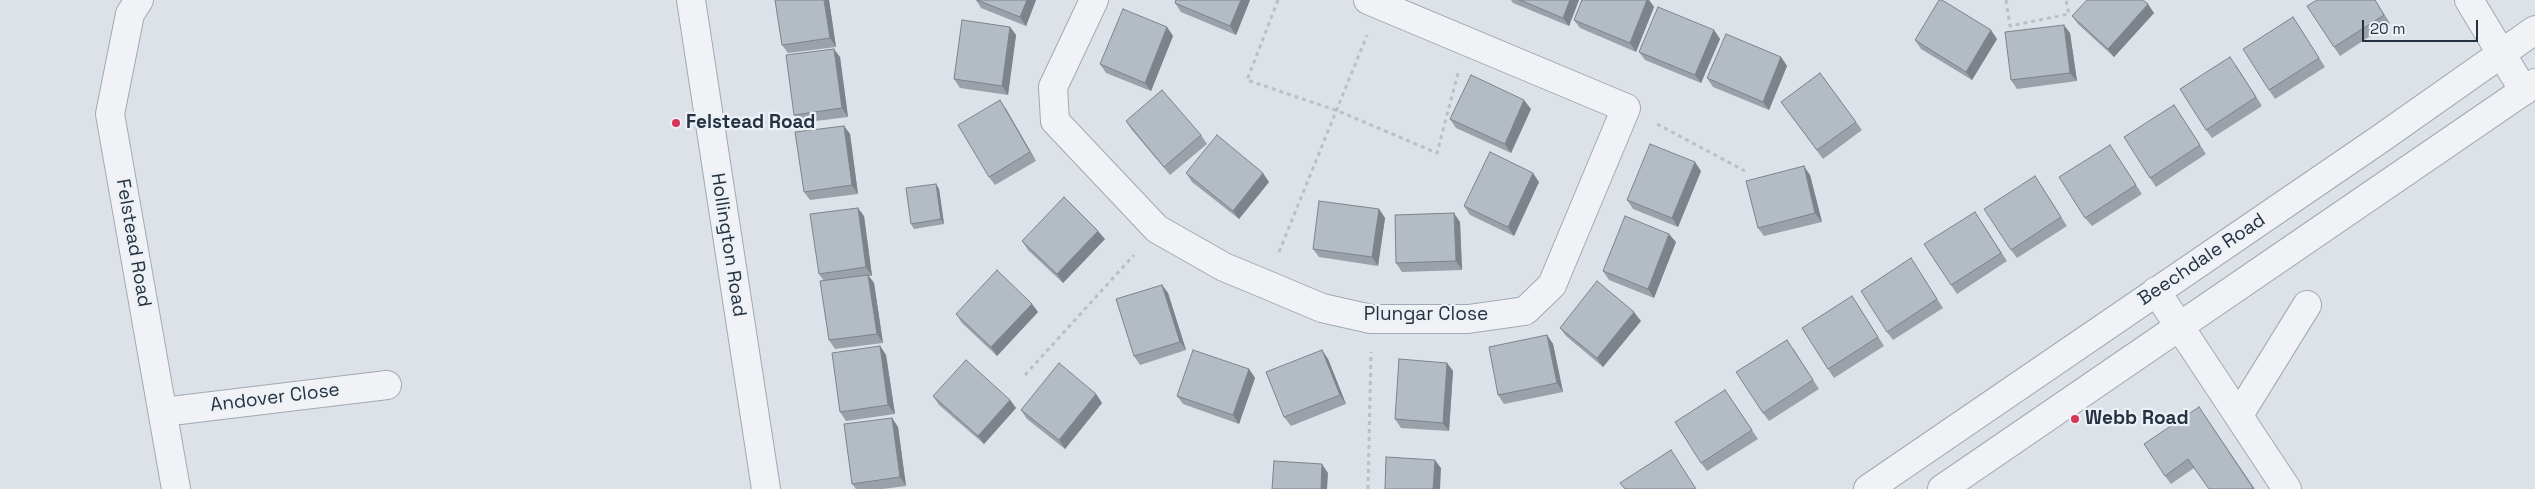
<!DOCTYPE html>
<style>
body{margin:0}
#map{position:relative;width:2535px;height:489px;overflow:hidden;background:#dce2e8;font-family:"Space Grotesk",sans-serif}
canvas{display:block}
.scale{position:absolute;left:2362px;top:20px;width:116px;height:22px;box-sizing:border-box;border:2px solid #253140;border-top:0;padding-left:6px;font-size:15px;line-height:18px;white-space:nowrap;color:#253140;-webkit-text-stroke:4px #ecf1f6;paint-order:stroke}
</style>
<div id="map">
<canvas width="2535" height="489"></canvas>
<div class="scale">20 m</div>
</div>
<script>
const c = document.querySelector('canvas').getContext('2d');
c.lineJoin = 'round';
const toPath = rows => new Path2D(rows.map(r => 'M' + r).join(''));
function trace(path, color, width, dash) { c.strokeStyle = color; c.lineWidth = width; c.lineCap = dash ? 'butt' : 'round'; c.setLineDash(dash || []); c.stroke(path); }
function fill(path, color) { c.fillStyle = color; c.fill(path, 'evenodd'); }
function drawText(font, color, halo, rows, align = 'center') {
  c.font = font + ' "Space Grotesk",sans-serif'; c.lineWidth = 4.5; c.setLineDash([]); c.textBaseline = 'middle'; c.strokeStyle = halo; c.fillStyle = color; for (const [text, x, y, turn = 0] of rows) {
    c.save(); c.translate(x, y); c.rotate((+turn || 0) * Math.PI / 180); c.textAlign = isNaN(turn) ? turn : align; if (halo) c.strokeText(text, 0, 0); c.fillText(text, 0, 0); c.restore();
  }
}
const path = toPath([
 [1278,0,1247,80,1338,111,1437,153,1458,73],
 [2006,0,2010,26,2069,14,2066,0],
 [1657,124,1745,171],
 [1279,252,1367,35],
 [1025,375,1134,255],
 [1368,489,1371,352]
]);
const minor = toPath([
 [139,0,130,14,110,114,176,489],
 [691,0,766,489],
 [1094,0,1053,87,1055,121,1157,229,1224,267,1265,284,1322,308,1371,319,1468,319,1525,311,1552,285,1626,108,1368,0],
 [2469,0,2524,91],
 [2156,291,2287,489],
 [163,412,387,385],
 [2239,415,2307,305],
 [1868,489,2380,139,2535,30],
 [1942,489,2535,83]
]);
const wall = toPath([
 [829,0,836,47,788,53,782,45],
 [976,0,1036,0,1026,26,981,8],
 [1250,0,1236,35,1181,12,1175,3],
 [1511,0,1579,0,1569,26,1513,3],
 [1582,0,1649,0,1654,7,1636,52,1580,28,1574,20],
 [2375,0,2390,23,2340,56,2334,47],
 [2154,13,2114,57,2078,24,2072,16],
 [2299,26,2325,67,2275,99,2269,90],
 [1010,27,1016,35,1008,95,960,88,954,79],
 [1167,27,1173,36,1151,91,1106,73,1100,64],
 [1714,30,1720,39,1701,83,1645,60,1639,52],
 [2070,33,2077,81,2017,89,2011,80],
 [1997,39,1972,80,1921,49,1915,40],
 [840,57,848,117,800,123,794,115],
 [1781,57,1787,66,1769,110,1713,87,1707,78],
 [2236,65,2262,106,2212,138,2206,130],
 [1820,73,1862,130,1823,159,1781,102],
 [2174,105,2206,154,2156,187,2150,178],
 [1006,109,1036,161,995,185,989,177],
 [1531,109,1511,153,1456,128,1450,119],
 [1126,121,1201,135,1207,144,1170,175,1132,130],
 [844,126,850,134,858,194,810,200,804,192],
 [2110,145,2142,194,2092,226,2085,218],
 [1701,171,1678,227,1633,209,1627,200],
 [1186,173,1269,182,1239,219,1192,182],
 [1810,175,1822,222,1764,236,1758,228],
 [1539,182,1514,236,1470,215,1464,206],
 [936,184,939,189,944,224,914,229,911,224],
 [2041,185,2067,226,2017,258,2011,250],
 [1379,209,1385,218,1378,266,1319,257,1313,249],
 [864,216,872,276,869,276,874,283,883,343,835,349,829,340,824,281,819,274],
 [1981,221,2007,261,1957,294,1951,285],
 [1460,222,1462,270,1402,272,1396,263],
 [1105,239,1063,283,1028,250,1022,241],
 [1676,242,1654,298,1609,280,1603,271],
 [1911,258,1943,308,1893,340,1887,332],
 [1162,285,1168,293,1186,350,1140,365,1134,356],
 [1032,304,1038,312,997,356,962,323,956,314],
 [1858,305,1884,346,1834,378,1828,369],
 [1641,321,1603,367,1566,336,1560,328],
 [1547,335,1553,344,1563,392,1504,404,1498,395],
 [880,346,886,355,895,414,846,421,840,412],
 [1793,348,1819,389,1769,421,1763,413],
 [1322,350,1328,359,1346,404,1291,426,1284,417],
 [1447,363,1453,371,1449,431,1401,428,1395,419],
 [1249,369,1255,378,1239,424,1183,404,1177,396],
 [1725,390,1758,439,1707,471,1701,463],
 [1096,394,1102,403,1065,449,1027,419,1021,410],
 [933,396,1010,400,1016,408,984,444,939,405],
 [2199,407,2255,489,2209,489,2194,468,2171,484,2165,476],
 [892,418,898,427,906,486,883,489,856,489,852,484]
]);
const shadedWall = toPath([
 [824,0,829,0,836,47,830,38],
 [1027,0,1036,0,1026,26,1020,17],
 [1241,0,1250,0,1236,35,1230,26],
 [1570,0,1579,0,1569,26,1563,18],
 [1647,0,1649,0,1654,7,1636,52,1630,43],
 [2148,4,2154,13,2114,57,2108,49],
 [2064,25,2070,33,2077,81,2070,73],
 [1010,27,1016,35,1008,95,1002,86],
 [1167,27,1173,36,1151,91,1145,83],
 [1714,30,1720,39,1701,83,1695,75],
 [1991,30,1997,39,1972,80,1966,72],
 [834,49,840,57,848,117,842,108],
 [1781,57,1787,66,1769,110,1763,102],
 [1000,100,1006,109,1036,161,1030,152],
 [1524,100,1531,109,1511,153,1505,144],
 [844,126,850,134,858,194,852,185],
 [1695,162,1701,171,1678,227,1672,218],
 [1804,166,1810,175,1822,222,1815,213],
 [1263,173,1269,182,1239,219,1233,211],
 [1533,173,1539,182,1514,236,1508,227],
 [936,184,939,189,944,224,941,219],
 [858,208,864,216,872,276,866,267],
 [1379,209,1385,218,1378,266,1372,257],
 [1454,213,1460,222,1462,270,1456,261],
 [1098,231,1105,239,1063,283,1057,274],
 [1669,234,1676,242,1654,298,1648,289],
 [868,275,874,283,883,343,877,334],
 [1162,285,1168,293,1186,350,1180,342],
 [1032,304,1038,312,997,356,991,347],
 [1634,312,1641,321,1603,367,1597,358],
 [1547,335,1553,344,1563,392,1557,383],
 [880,346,886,355,895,414,888,405],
 [1322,350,1328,359,1346,404,1340,395],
 [1447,363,1453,371,1449,431,1443,423],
 [1249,369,1255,378,1239,424,1233,415],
 [1096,394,1102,403,1065,449,1059,440],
 [1010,400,1016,408,984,444,978,436],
 [892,418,898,427,906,486,900,477],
 [1435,460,1441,468,1440,489,1433,489],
 [1322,464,1328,473,1327,489,1321,489]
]);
const building = toPath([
 [775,0,824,0,830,38,782,45,775,0],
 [977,0,1027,0,1020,17,977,0],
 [1176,0,1241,0,1230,26,1175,3,1176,0],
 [1520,0,1570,0,1563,18,1520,0],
 [1582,0,1647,0,1630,43,1574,20,1582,0],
 [1939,0,1942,0,1991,30,1966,72,1915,40,1939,0],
 [2087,0,2143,0,2148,4,2108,49,2072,16,2087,0],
 [2317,0,2375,0,2384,15,2334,47,2307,6,2317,0],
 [1658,7,1714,30,1695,75,1639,52,1658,7],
 [1123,9,1167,27,1145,83,1100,64,1123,9],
 [2293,17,2319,58,2269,90,2243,49,2293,17],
 [962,20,1010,27,1002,86,954,79,962,20],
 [2064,25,2070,73,2011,80,2005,32,2064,25],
 [1726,34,1781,57,1763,102,1707,78,1726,34],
 [834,49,842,108,794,115,786,55,834,49],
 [2230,57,2256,97,2206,130,2180,89,2230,57],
 [1820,73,1856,122,1817,150,1781,102,1820,73],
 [1471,75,1524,100,1505,144,1450,119,1471,75],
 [1162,90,1201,135,1164,167,1126,121,1162,90],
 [1000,100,1030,152,989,177,958,125,1000,100],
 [2174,105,2200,145,2150,178,2124,137,2174,105],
 [844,126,852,185,804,192,795,132,844,126],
 [1217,135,1263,173,1233,211,1186,173,1217,135],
 [1650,144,1695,162,1672,218,1627,200,1650,144],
 [2110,145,2136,185,2085,218,2059,177,2110,145],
 [1490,152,1533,173,1508,227,1464,206,1490,152],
 [1804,166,1815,213,1758,228,1746,181,1804,166],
 [2035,176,2061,217,2011,250,1984,209,2035,176],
 [936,184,941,219,911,224,906,188,936,184],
 [1064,197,1098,231,1057,274,1022,241,1064,197],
 [1319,201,1379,209,1372,257,1313,249,1319,201],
 [858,208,866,267,819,274,810,214,858,208],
 [1975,212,2001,253,1951,285,1924,244,1975,212],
 [1454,213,1456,261,1396,263,1395,215,1454,213],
 [1625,216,1669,234,1648,289,1603,271,1625,216],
 [1911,258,1937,299,1887,332,1861,291,1911,258],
 [997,270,1032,304,991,347,956,314,997,270],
 [868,275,877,334,829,340,820,281,868,275],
 [1597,281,1634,312,1597,358,1560,328,1597,281],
 [1162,285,1180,342,1134,356,1116,299,1162,285],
 [1852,296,1878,337,1828,369,1802,328,1852,296],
 [1547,335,1557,383,1498,395,1489,347,1547,335],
 [1787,340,1813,380,1763,413,1736,372,1787,340],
 [880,346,888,405,840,412,832,353,880,346],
 [1193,350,1249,369,1233,415,1177,396,1193,350],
 [1322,350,1340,395,1284,417,1266,372,1322,350],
 [1399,359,1447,363,1443,423,1395,419,1399,359],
 [966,360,1010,400,978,436,933,396,966,360],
 [1059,363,1096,394,1059,440,1021,410,1059,363],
 [1725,390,1752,430,1701,463,1675,422,1725,390],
 [2199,407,2253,488,2252,489,2209,489,2188,459,2165,476,2144,444,2199,407],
 [892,418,900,477,852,484,844,424,892,418],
 [1671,450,1696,489,1625,489,1620,483,1671,450],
 [1386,457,1435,460,1433,489,1385,489,1386,457],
 [1274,461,1322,464,1321,489,1272,489,1274,461]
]);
const markers = [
 [676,123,5,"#db335a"],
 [2075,419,5,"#db335a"]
];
const poiNames = [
 ["Felstead Road",686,123],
 ["Webb Road",2085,419]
];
const streetNames = [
 ["Felstead Road",133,243,80],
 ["Hollington Road",728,245,81],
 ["Beechdale Road",2202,260,-34],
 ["Plungar Close",1426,315],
 ["Andover Close",275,398,-7]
];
trace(minor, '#a1a9b2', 30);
trace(path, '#bbc0c7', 3, [4, 4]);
trace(minor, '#f0f2f6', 28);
fill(wall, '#9aa1a9');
fill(shadedWall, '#7d838a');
fill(building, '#b3bbc5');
trace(building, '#7d838a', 1);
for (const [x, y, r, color] of markers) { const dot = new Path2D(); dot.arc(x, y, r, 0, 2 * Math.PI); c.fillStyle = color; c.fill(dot); trace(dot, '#ecf1f6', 2); }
drawText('bold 19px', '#253140', '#ecf1f6', poiNames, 'left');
drawText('19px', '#253140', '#ecf1f6', streetNames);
</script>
